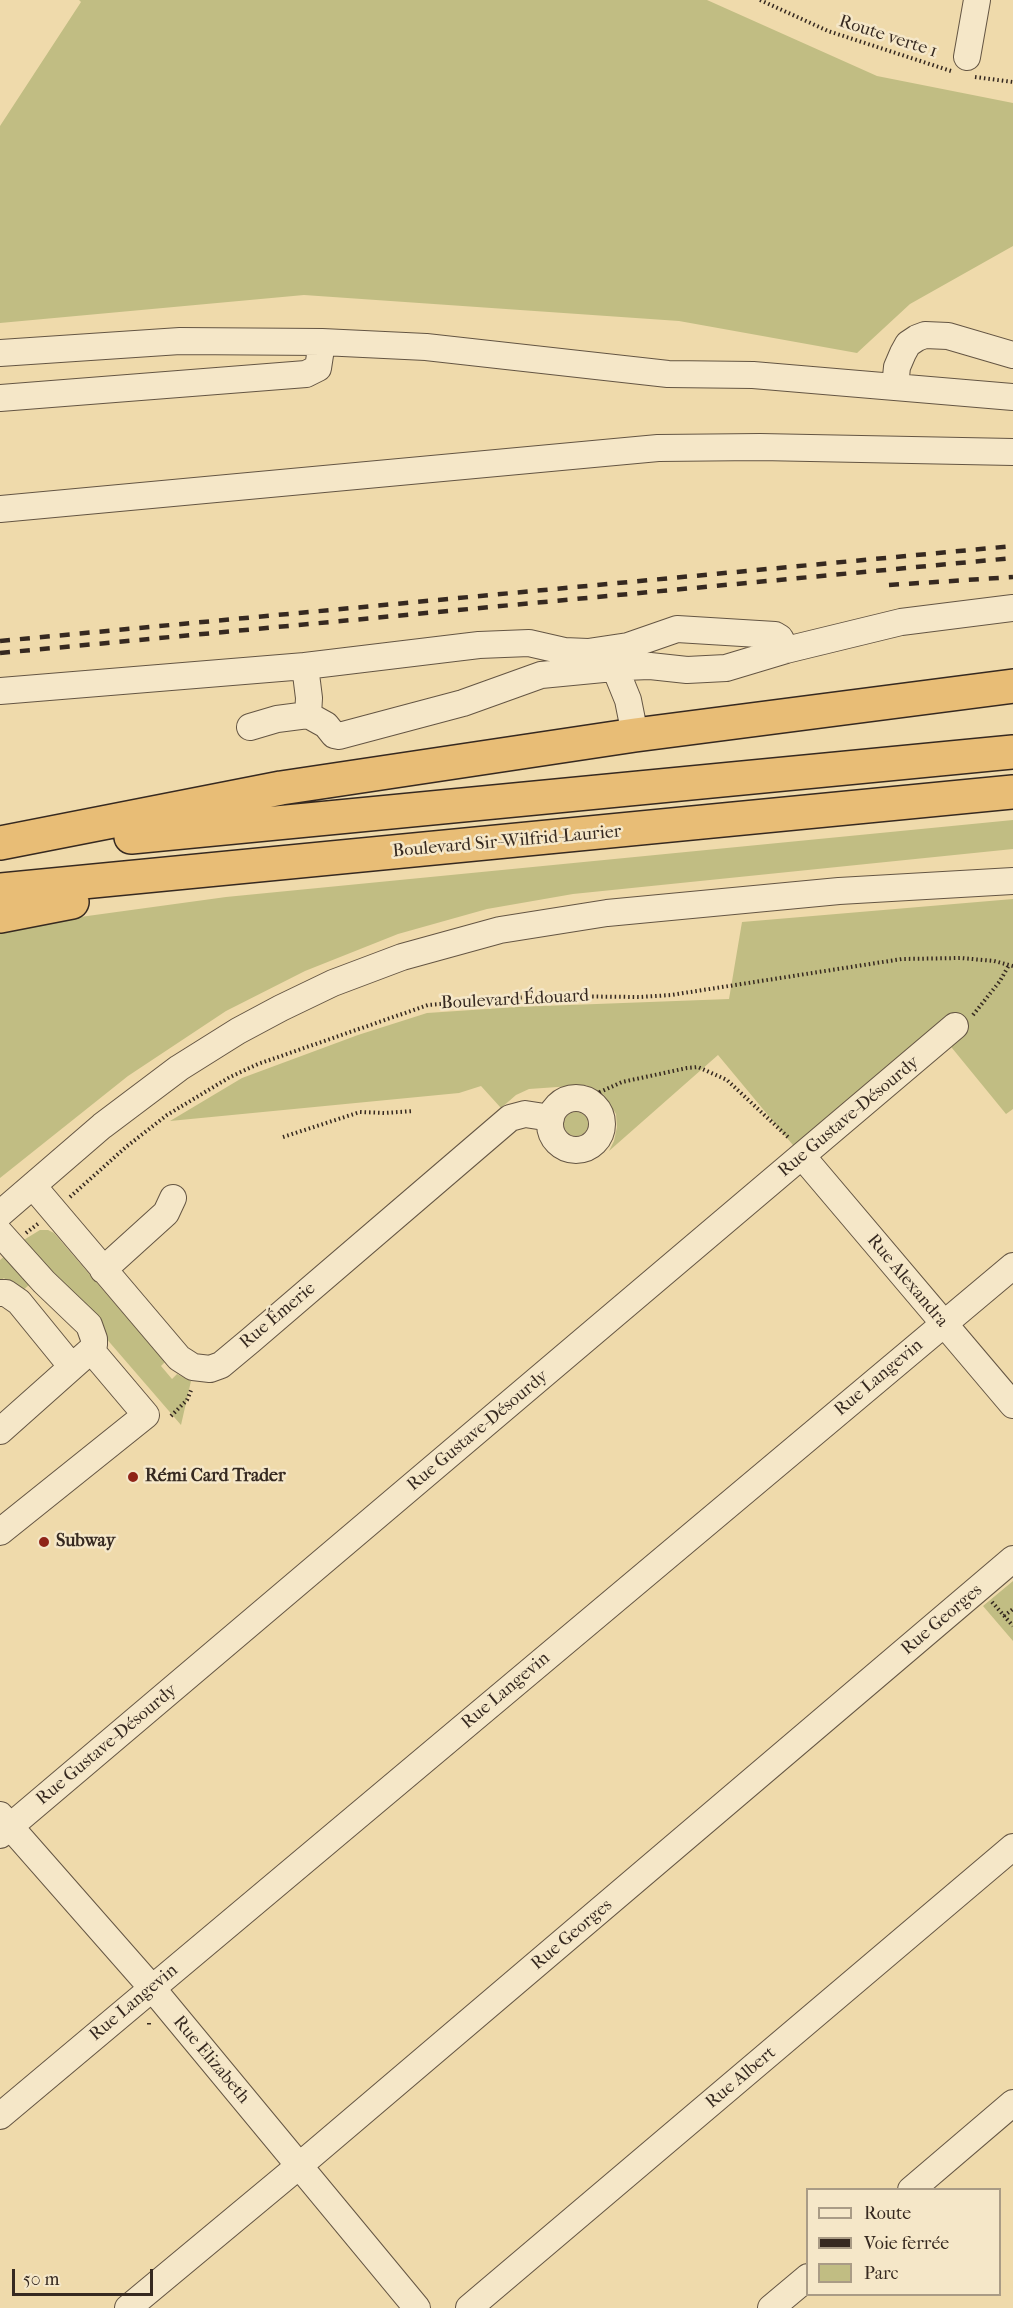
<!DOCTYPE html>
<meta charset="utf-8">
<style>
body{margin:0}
#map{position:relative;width:1013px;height:2308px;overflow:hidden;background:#efdaab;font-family:"IM FELL French Canon",serif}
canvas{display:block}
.legend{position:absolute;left:806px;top:2188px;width:195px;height:108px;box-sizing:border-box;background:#f5e7c8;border:2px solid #a99b85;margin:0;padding:8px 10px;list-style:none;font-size:18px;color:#362920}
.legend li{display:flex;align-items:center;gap:12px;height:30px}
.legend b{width:30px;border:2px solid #a99b85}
.scale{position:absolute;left:12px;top:2269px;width:141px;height:27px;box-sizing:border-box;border:3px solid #362920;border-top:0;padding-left:8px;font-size:18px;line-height:21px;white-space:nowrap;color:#362920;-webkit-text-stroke:4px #f5e7c8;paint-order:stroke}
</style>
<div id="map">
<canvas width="1013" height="2308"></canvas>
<ul class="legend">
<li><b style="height:8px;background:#f5e7c8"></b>Route</li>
<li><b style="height:8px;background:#362920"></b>Voie ferrée</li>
<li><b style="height:16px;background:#c1bd83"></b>Parc</li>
</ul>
<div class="scale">50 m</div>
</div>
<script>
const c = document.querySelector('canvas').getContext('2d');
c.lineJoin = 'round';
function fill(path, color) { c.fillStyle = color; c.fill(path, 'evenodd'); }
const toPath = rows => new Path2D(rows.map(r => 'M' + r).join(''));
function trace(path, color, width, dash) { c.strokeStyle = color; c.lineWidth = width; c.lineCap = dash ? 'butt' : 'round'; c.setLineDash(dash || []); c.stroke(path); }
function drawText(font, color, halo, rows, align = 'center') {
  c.font = font + ' "IM FELL French Canon",serif'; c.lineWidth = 5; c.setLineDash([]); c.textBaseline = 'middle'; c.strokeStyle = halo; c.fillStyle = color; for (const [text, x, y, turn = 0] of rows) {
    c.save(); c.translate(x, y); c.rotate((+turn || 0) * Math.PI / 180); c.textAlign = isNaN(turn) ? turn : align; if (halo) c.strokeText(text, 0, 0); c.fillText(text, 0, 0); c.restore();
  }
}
const green = toPath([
 [79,0,707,0,877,76,1013,103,1013,246,910,304,857,353,679,321,304,295,0,323,0,126,81,2],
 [1013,820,1013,849,573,894,487,909,398,934,305,971,226,1011,128,1076,0,1178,0,928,226,897],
 [1013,899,1013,1109,1006,1114,943,1037,802,1156,718,1055,609,1151,614,1141,617,1127,616,1114,604,1095,586,1085,529,1089,516,1095,501,1108,481,1086,459,1093,170,1121,242,1078,358,1035,427,1013,517,1007,729,999,742,922],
 '564 1124a12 12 0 1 1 24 0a12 12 0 1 1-24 0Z',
 [40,1230,48,1230,54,1233,165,1362,161,1366,172,1379,177,1374,191,1381,181,1425,22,1241],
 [6,1255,30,1284,19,1294,4,1278,0,1281,0,1260],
 [1013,1581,1013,1641,983,1606]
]);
const path = toPath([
 [760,0,828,31,951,71],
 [975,77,1013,82],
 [973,1015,1000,981,1009,965],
 [590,1102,600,1092,622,1082,687,1068,698,1067,727,1080,789,1138],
 [283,1137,360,1112,385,1113,413,1111],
 [70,1197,126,1147,167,1115,230,1077,258,1064,428,1005,540,996,640,997,671,995,902,959,961,958,994,961,1013,966],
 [26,1233,39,1223],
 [171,1416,187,1400,192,1388],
 [992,1602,1013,1626],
 [1004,1616,1013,1609],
 [149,2023,149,2025]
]);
const minor = toPath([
 [967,57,977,0],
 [0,353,180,341,322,342,426,347,668,374,753,375,1013,397],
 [895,387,897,367,903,353,908,344,917,338,925,335,948,336,1013,355],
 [0,398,306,374,318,368,322,342],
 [0,509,658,448,760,447,1013,452],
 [613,653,615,668,628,700,635,735],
 [305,666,309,698,308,715],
 [0,691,305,666,479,645,529,643,564,651,588,652,628,646,677,629,775,635,780,638,786,650],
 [250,727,277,719,308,715,326,725,334,735,339,736,463,703,541,675,624,667,650,666,687,670,726,668,786,650,901,622,1013,608],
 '550 1124a26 26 0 1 1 52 0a26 26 0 1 1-52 0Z',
 [802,1156,1013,1405],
 [33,1186,179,1358,193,1367,210,1369,221,1365,251,1340,510,1118,525,1114,551,1118],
 [0,1214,102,1126,179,1068,238,1031,281,1008,333,983,402,957,500,930,607,913,839,891,1013,881],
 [0,1233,44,1282,89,1325,94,1339,94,1345,91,1350,0,1431],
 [103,1270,166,1213,173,1198],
 [0,1293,6,1293,19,1302,72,1367],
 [0,1532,146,1415,91,1350],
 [0,1815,152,1988,417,2308],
 [0,1835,955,1026],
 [0,2116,1013,1266],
 [911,2190,1013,2103],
 [128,2308,312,2155,1013,1559],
 [469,2308,1013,1847],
 [771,2308,808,2277]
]);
const highway = toPath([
 [131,837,1013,752],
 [0,843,281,788,635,735,1013,686],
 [0,890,1013,792],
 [0,916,72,902]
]);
const rail = toPath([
 [889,585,1013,577],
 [0,641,1013,546],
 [0,653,1013,558]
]);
const markers = [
 [133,1477,6,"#8f2418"],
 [44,1542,6,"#8f2418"]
];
const streetNames = [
 ["Route verte 1",888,37,18],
 ["Boulevard Sir-Wilfrid-Laurier",507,842,-5],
 ["Boulevard Édouard",515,1000,-3],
 ["Rue Gustave-Désourdy",849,1117,-40],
 ["Rue Alexandra",907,1281,50],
 ["Rue Émerie",278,1316,-40],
 ["Rue Langevin",879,1378,-40],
 ["Rue Gustave-Désourdy",478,1431,-40],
 ["Rue Georges",942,1620,-40],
 ["Rue Langevin",506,1691,-40],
 ["Rue Gustave-Désourdy",107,1745,-40],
 ["Rue Georges",572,1935,-40],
 ["Rue Langevin",134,2003,-40],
 ["Rue Elizabeth",211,2060,50],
 ["Rue Albert",741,2078,-40]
];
const poiNames = [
 ["Rémi Card Trader",145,1477],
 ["Subway",56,1542]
];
fill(green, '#c1bd83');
trace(minor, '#645543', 28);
trace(highway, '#362920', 36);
trace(path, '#362920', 4, [1.5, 3]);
trace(minor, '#f5e7c8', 26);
trace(highway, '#e8bd76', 33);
trace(rail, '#362920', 4.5, [10, 10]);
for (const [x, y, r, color] of markers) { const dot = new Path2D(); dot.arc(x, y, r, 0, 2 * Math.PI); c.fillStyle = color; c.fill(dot); trace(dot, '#f5e7c8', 2); }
drawText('18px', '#362920', '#f5e7c8', streetNames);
drawText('bold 18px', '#362920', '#f5e7c8', poiNames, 'left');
</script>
